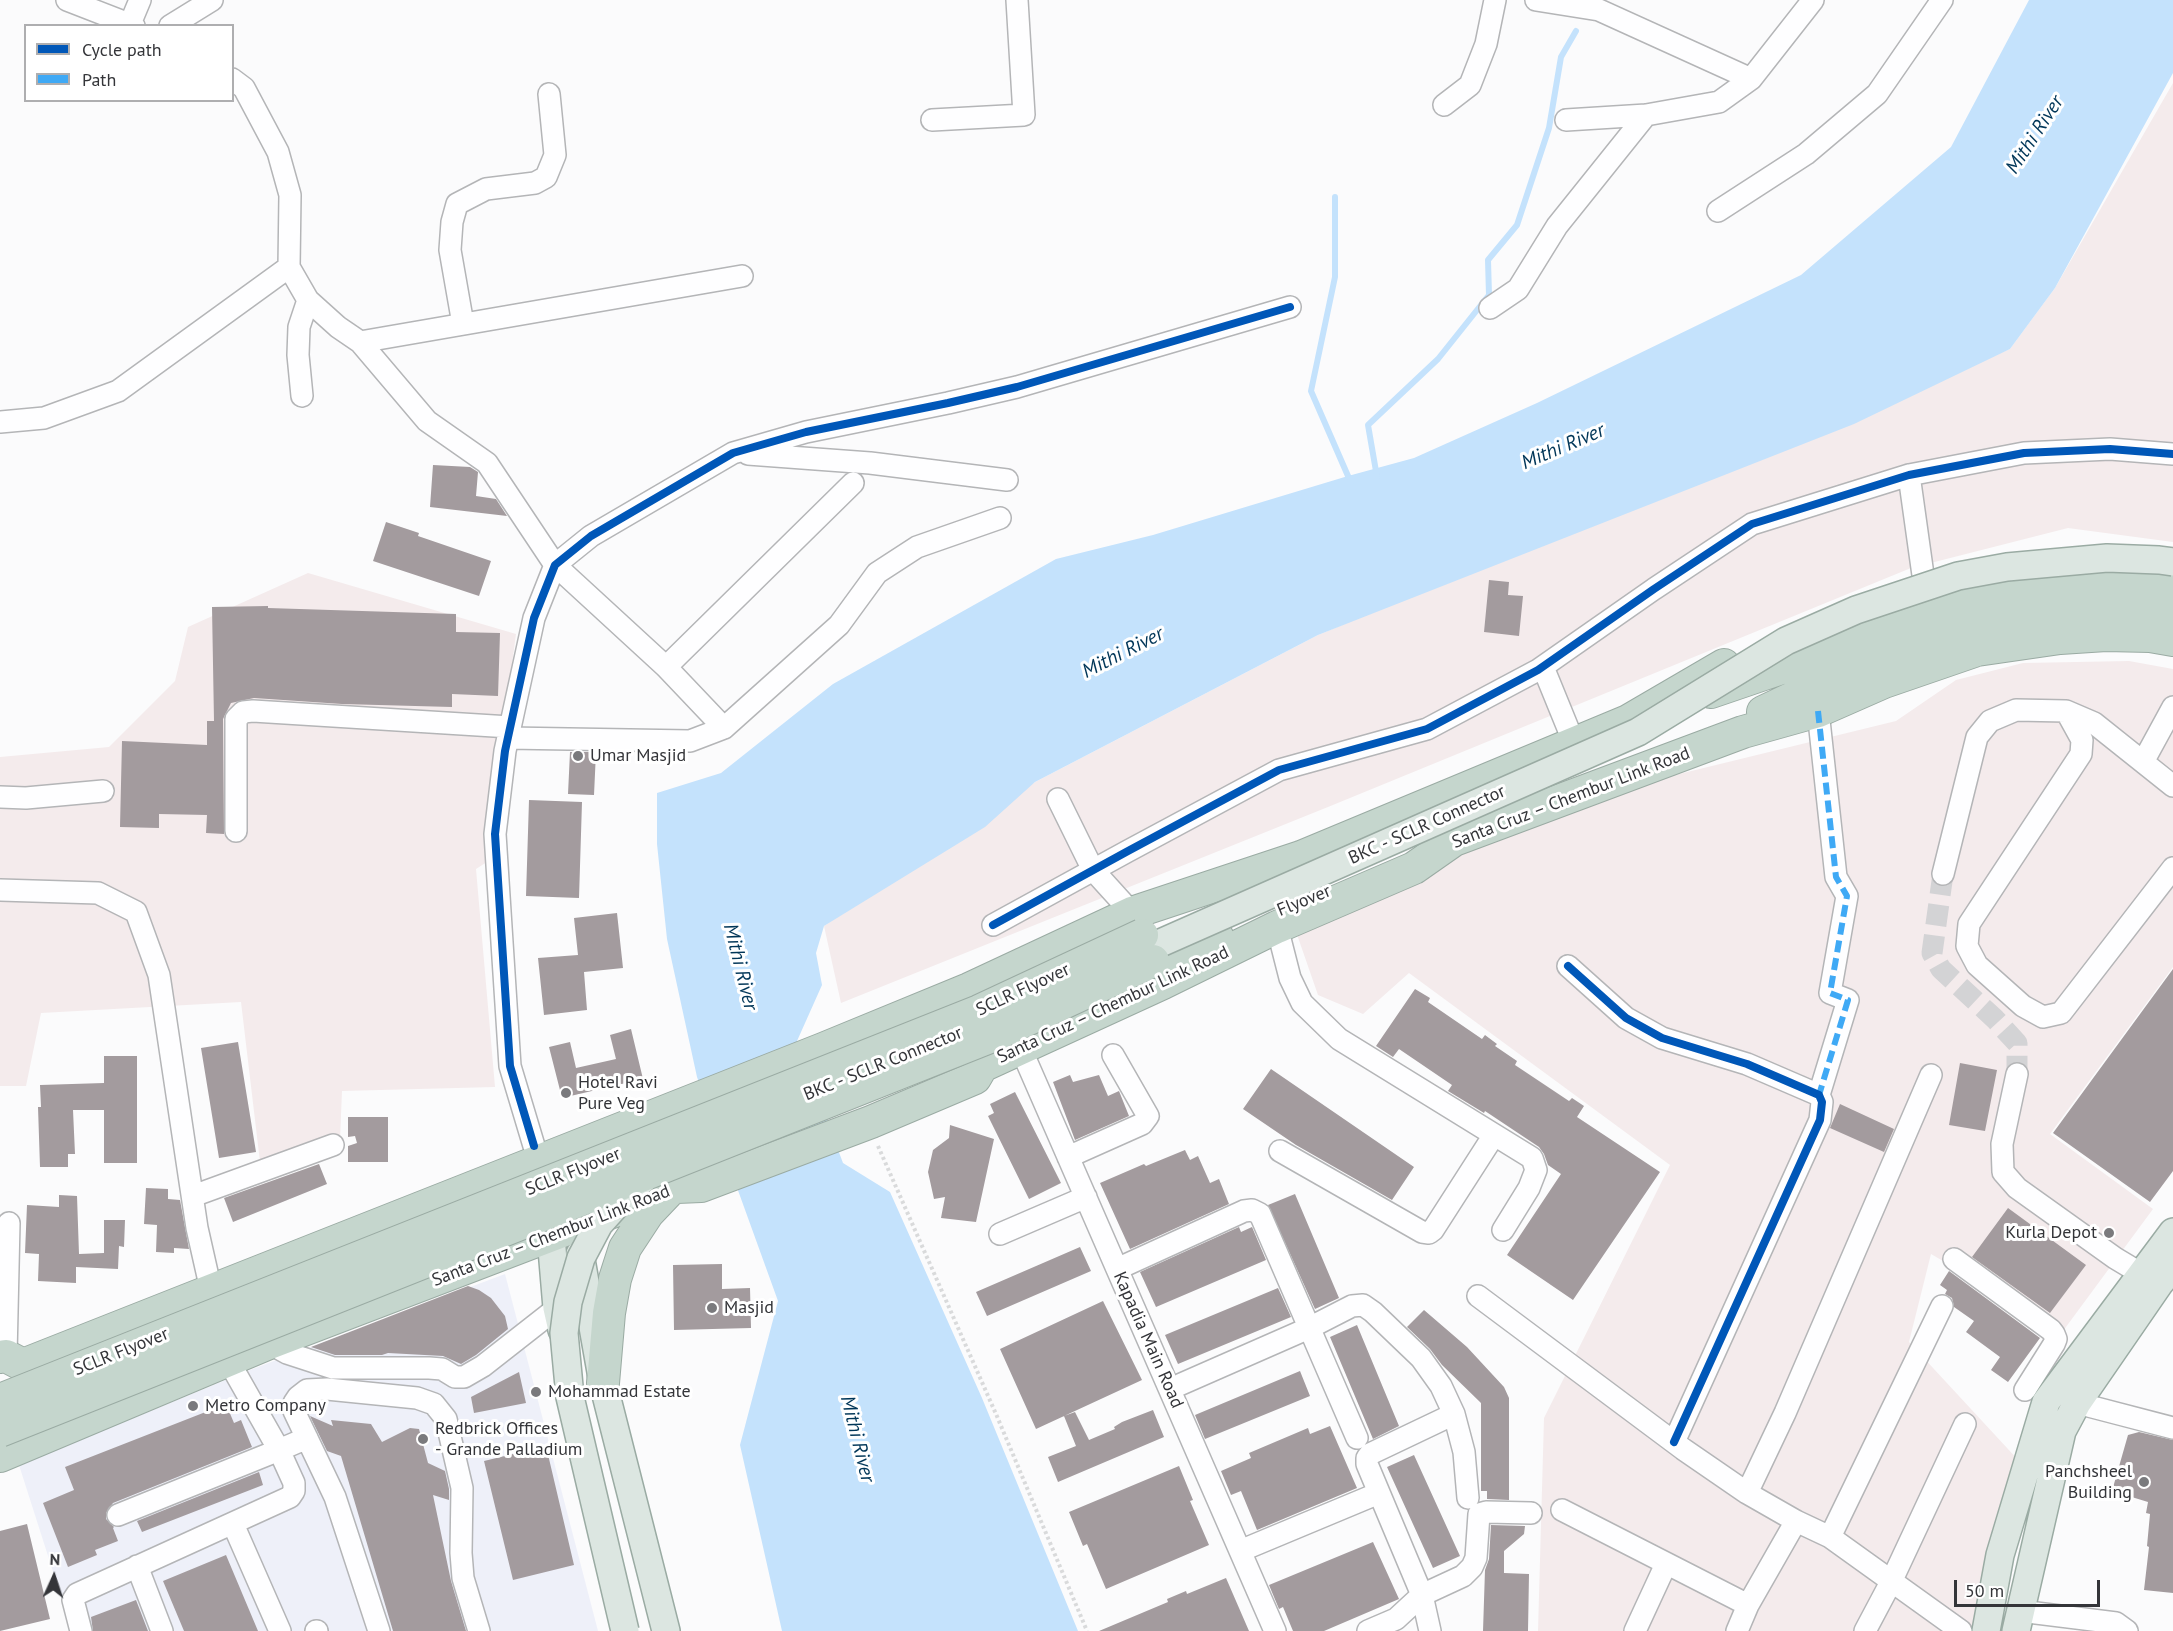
<!DOCTYPE html>
<meta charset="utf-8">
<style>
body{margin:0}
#map{position:relative;width:2173px;height:1631px;overflow:hidden;background:#fbfbfc;font-family:"PT Sans",sans-serif}
canvas{display:block}
.legend{position:absolute;left:24px;top:24px;width:210px;height:78px;box-sizing:border-box;background:#fff;border:2px solid #aeaeb0;margin:0;padding:8px 10px;list-style:none;font-size:18px;color:#343539}
.legend li{display:flex;align-items:center;gap:12px;height:30px}
.legend b{width:30px;border:2px solid #aeaeb0}
.north{position:absolute;left:24px;top:1547px;width:60px;height:60px;-webkit-text-stroke:4px #fff;paint-order:stroke;rotate:3deg;font-size:16px;font-weight:700;line-height:24px;text-align:center;color:#343539}
.north::after{content:'';display:block;margin:auto;width:21px;height:27px;background:#343539;clip-path:polygon(50% 0,100% 100%,50% 72%,0 100%)}
.scale{position:absolute;left:1954px;top:1580px;width:146px;height:27px;box-sizing:border-box;border:3px solid #343539;border-top:0;padding-left:8px;font-size:18px;line-height:21px;white-space:nowrap;color:#343539;-webkit-text-stroke:4px #fff;paint-order:stroke}
</style>
<div id="map">
<canvas width="2173" height="1631"></canvas>
<ul class="legend">
<li><b style="height:8px;background:#0057b8"></b>Cycle path</li>
<li><b style="height:8px;background:#3fa9f5"></b>Path</li>
</ul>
<div class="north">N</div>
<div class="scale">50 m</div>
</div>
<script>
const c = document.querySelector('canvas').getContext('2d');
c.lineJoin = 'round';
function fill(path, color) { c.fillStyle = color; c.fill(path, 'evenodd'); }
const toPath = rows => new Path2D(rows.map(r => 'M' + r).join(''));
function trace(path, color, width, dash) { c.strokeStyle = color; c.lineWidth = width; c.lineCap = dash ? 'butt' : 'round'; c.setLineDash(dash || []); c.stroke(path); }
function drawText(font, color, halo, rows, align = 'center') {
  c.font = font + ' "PT Sans",sans-serif'; c.lineWidth = 6; c.setLineDash([]); c.textBaseline = 'middle'; c.strokeStyle = halo; c.fillStyle = color; for (const [text, x, y, turn = 0] of rows) {
    c.save(); c.translate(x, y); c.rotate((+turn || 0) * Math.PI / 180); c.textAlign = isNaN(turn) ? turn : align; if (halo) c.strokeText(text, 0, 0); c.fillText(text, 0, 0); c.restore();
  }
}
const built = toPath([
 [505,1274,598,1631,72,1631,19,1465,250,1370]
]);
const industrial = toPath([
 [2173,83,2173,542,2068,528,1911,568,1328,807,841,1003,824,926,1035,782,1318,635,2010,349,2055,288],
 [308,573,516,634,507,702,507,849,476,869,495,1087,342,1091,340,1140,260,1162,241,1002,41,1013,26,1086,0,1086,0,757,109,747,175,681,188,627],
 [2129,661,2173,669,2173,725,2170,730,2173,732,2173,967,2050,1134,2153,1209,2063,1331,1931,1254,1909,1342,2020,1462,1986,1631,1538,1631,1544,1418,1670,1165,1409,973,1363,1014,1318,995,1293,923,1630,786,1896,721,1956,680,2023,663]
]);
const water = toPath([
 [2029,0,2173,0,2173,73,2055,288,2010,349,1854,424,1318,635,1035,782,985,827,824,926,816,953,822,985,797,1041,843,1163,890,1192,982,1398,1078,1631,782,1631,740,1445,778,1301,697,1077,667,939,657,844,657,793,721,773,833,684,1056,559,1153,535,1348,476,1414,458,1537,403,1801,275,1951,147]
]);
const stream = toPath([
 [1335,197,1335,277,1311,391,1348,476,1353,481],
 [1377,477,1368,425,1438,359,1489,295,1488,260,1517,225,1549,128,1561,57,1576,31]
]);
const building = toPath([
 [433,465,470,467,478,472,476,496,496,499,507,516,430,507],
 [386,522,419,533,418,536,491,561,479,596,373,561],
 [1489,580,1509,582,1508,595,1523,596,1519,636,1484,632],
 [268,606,268,608,456,614,456,632,500,633,498,696,452,694,452,707,342,704,254,698,231,703,223,719,224,834,206,833,207,815,159,814,159,828,120,827,122,741,207,745,207,721,214,721,212,607],
 [570,752,596,752,594,795,568,794],
 [529,800,582,802,579,898,526,896],
 [617,913,623,968,584,972,587,1010,544,1015,538,958,578,955,574,918],
 [2173,969,2173,1171,2150,1202,2053,1133],
 [1415,989,1430,998,1428,1002,1482,1039,1485,1035,1497,1044,1495,1046,1517,1061,1515,1065,1569,1101,1572,1098,1584,1106,1577,1117,1660,1172,1573,1300,1507,1255,1561,1174,1548,1165,1544,1154,1539,1147,1485,1111,1484,1113,1448,1091,1452,1085,1399,1049,1393,1057,1376,1046],
 [631,1029,643,1079,562,1098,549,1047,570,1042,576,1068,616,1059,610,1035],
 [238,1042,256,1152,219,1158,201,1048],
 [104,1056,137,1056,137,1163,104,1163,104,1110,73,1110,75,1154,68,1154,68,1167,40,1167,38,1107,41,1107,40,1085,104,1083],
 [1960,1063,1997,1070,1985,1131,1949,1125],
 [1271,1069,1414,1167,1392,1200,1296,1145,1243,1109],
 [1070,1075,1073,1082,1099,1075,1108,1096,1119,1091,1129,1116,1075,1140,1053,1082],
 [1015,1092,1061,1183,1029,1199,988,1116,994,1113,990,1104],
 [1840,1104,1894,1129,1884,1152,1830,1128],
 [348,1117,388,1117,388,1162,348,1162,348,1146,357,1143,355,1136,348,1137],
 [950,1125,994,1139,976,1222,941,1218,945,1197,934,1199,928,1172,933,1150,949,1138],
 [1185,1150,1190,1160,1198,1156,1210,1183,1219,1179,1229,1204,1130,1249,1100,1183,1144,1164,1146,1166],
 [319,1164,327,1184,233,1222,224,1198],
 [146,1188,168,1189,168,1199,180,1200,189,1249,174,1248,174,1253,156,1252,157,1225,144,1224],
 [1295,1194,1339,1298,1315,1309,1268,1205],
 [59,1195,77,1196,79,1254,104,1253,104,1220,125,1220,124,1247,119,1246,118,1269,76,1267,76,1283,38,1281,39,1254,25,1253,27,1205,59,1207],
 [2008,1208,2086,1265,2050,1313,1972,1257],
 [1239,1227,1241,1232,1252,1227,1266,1260,1156,1307,1140,1272],
 [1080,1247,1091,1271,987,1316,976,1292],
 [722,1264,722,1289,750,1288,751,1328,674,1330,673,1265],
 [1949,1271,2040,1338,2008,1382,1991,1370,2000,1357,1966,1332,1974,1321,1954,1307,1952,1298,1945,1294,1947,1290,1940,1285],
 [468,1286,479,1290,491,1298,505,1316,508,1329,476,1355,461,1364,443,1356,388,1353,382,1355,335,1355,311,1347],
 [1278,1288,1291,1317,1178,1364,1165,1335],
 [1103,1301,1142,1380,1036,1429,1000,1349],
 [1424,1310,1467,1347,1504,1387,1509,1398,1509,1500,1487,1499,1487,1491,1481,1491,1481,1403,1442,1365,1430,1349,1407,1327],
 [1357,1325,1399,1426,1373,1439,1330,1337],
 [1300,1371,1310,1396,1205,1439,1195,1415],
 [519,1372,526,1403,474,1413,471,1397],
 [226,1404,234,1423,241,1420,252,1447,113,1503,106,1513,106,1519,114,1527,113,1528,118,1541,95,1550,97,1555,68,1567,43,1503,74,1490,65,1467],
 [1153,1410,1164,1437,1058,1482,1048,1457,1076,1446,1064,1416,1075,1412,1089,1440,1115,1429,1114,1427,1122,1422],
 [310,1416,333,1426,331,1420,371,1424,382,1442,410,1428,419,1429,428,1463,445,1471,449,1489,449,1500,433,1495,451,1581,466,1631,393,1631,341,1456,327,1451],
 [1330,1426,1357,1488,1257,1530,1241,1491,1231,1495,1221,1471,1251,1458,1249,1453,1308,1428,1310,1434],
 [2139,1432,2173,1440,2173,1593,2144,1590,2149,1547,2147,1546,2150,1514,2146,1513,2148,1502,2112,1491,2128,1435],
 [546,1446,574,1565,513,1580,484,1461],
 [1414,1455,1460,1556,1433,1568,1387,1467],
 [1179,1466,1193,1500,1190,1501,1209,1545,1106,1589,1087,1544,1083,1546,1069,1512],
 [259,1472,263,1485,142,1532,137,1521],
 [27,1524,50,1619,0,1631,0,1531],
 [1491,1525,1525,1526,1524,1534,1504,1551,1504,1573,1529,1574,1528,1631,1483,1631,1485,1570,1489,1559],
 [1373,1542,1399,1599,1324,1631,1293,1631,1283,1607,1279,1609,1269,1585],
 [226,1555,258,1631,184,1631,163,1581],
 [1226,1578,1249,1631,1099,1631,1168,1602,1167,1599,1186,1591,1187,1594],
 [136,1600,148,1631,93,1631,91,1617]
]);
const minorTunnel = toPath([
 [1943,874,1932,953,1941,969,1995,1019,2017,1043,2017,1074]
]);
const path = toPath([
 [878,1146,996,1414,1087,1631]
]);
const minor = toPath([
 [67,0,134,26],
 [1536,0,1599,10,1751,79],
 [130,24,140,0],
 [170,26,212,0],
 [232,79,244,88,278,152,290,195,289,267,308,300,338,327,360,342,427,421,487,463,555,565,666,667,724,728],
 [1444,105,1470,85,1486,44,1495,0],
 [932,120,1024,115,1017,0],
 [1566,120,1646,115,1719,102,1751,79,1813,0],
 [1718,211,1806,154,1877,94,1942,0],
 [1490,308,1518,289,1557,226,1646,115],
 [463,324,450,250,452,222,457,204,486,189,535,183,546,177,555,155,549,94],
 [360,342,742,276],
 [302,396,298,355,299,327,308,300],
 [0,422,44,418,118,391,289,267],
 [748,454,870,463,1007,480],
 [1909,475,1923,575],
 [666,667,853,483],
 [1543,667,1574,743],
 [1818,711,1836,877,1847,896,1830,993,1848,1000,1819,1095],
 [2066,711,2082,740,2081,754,1969,924,1967,946,1977,965,2023,1006,2043,1017,2061,1013,2173,868],
 [508,738,690,741,724,728,839,625,877,573,917,547,1000,518],
 [2143,762,2173,707],
 [0,797,26,798,103,791],
 [1058,799,1093,870,1132,913],
 [236,831,236,719,243,712,253,711,510,727],
 [1943,874,1977,737,1990,721,2016,710,2066,711,2094,723,2173,786],
 [0,890,98,893,136,912,159,975,197,1228,211,1290],
 [993,925,1128,851,1279,770,1427,729,1538,670,1654,589,1752,524,1909,475,2024,453,2110,449,2173,454],
 [1277,927,1290,978,1302,1003,1339,1039,1532,1158,1536,1170,1529,1188,1503,1230],
 [1568,966,1626,1018,1662,1038,1747,1064,1819,1095,1822,1102,1820,1120,1674,1442],
 [1021,1049,1275,1631],
 [2017,1074,2002,1144,2003,1172,2017,1188,2115,1258,2155,1282],
 [534,1146,510,1066,495,834,505,751,534,618,555,565,591,536,733,453,806,432,948,403,1017,387,1290,307],
 [1280,1151,1422,1232,1429,1233,1433,1230,1494,1135],
 [1068,1157,1142,1124,1148,1116,1113,1055],
 [193,1196,333,1145],
 [1000,1234,1086,1197],
 [1954,1259,2051,1330,2054,1334,2056,1339,2054,1344,2025,1390],
 [1117,1269,1244,1211,1252,1210,1260,1214,1357,1438],
 [1478,1296,1683,1449,1747,1493,1796,1521,1830,1537,1961,1631],
 [269,1343,287,1353,333,1368,429,1368,442,1369,455,1377,464,1377,483,1366,557,1308],
 [6,1356,9,1223],
 [1170,1389,1309,1328,1352,1306,1363,1305,1373,1312,1421,1358,1441,1386,1454,1414,1464,1452,1468,1498],
 [2077,1403,2173,1428],
 [1747,1493,1785,1413,1931,1075],
 [1562,1510,1748,1605],
 [118,1515,279,1450,228,1360],
 [233,1524,280,1631],
 [1830,1537,1942,1306],
 [1240,1551,1379,1493],
 [137,1566,162,1631],
 [2020,1611,2116,1623,2127,1631],
 [81,1631,73,1600,77,1594,290,1497,294,1491,294,1483,279,1450,307,1438],
 [316,1631,317,1631],
 [379,1631,335,1497,294,1411,294,1403,298,1397,307,1390,327,1389,417,1398,434,1404,446,1419,462,1488,461,1553,463,1578,479,1631],
 [1368,1631,1396,1619,1422,1595,1463,1576,1472,1567,1476,1558,1479,1514,1486,1512,1531,1513],
 [1430,1631,1422,1595,1367,1464,1367,1458,1370,1454,1454,1414],
 [1635,1631,1666,1564],
 [1737,1631,1748,1605,1796,1521],
 [1865,1631,1891,1582,1965,1424]
]);
const major = toPath([
 [545,1217,551,1237,557,1308,562,1330],
 [580,1254,603,1383,666,1631],
 [1986,1631,2000,1555,2046,1402,2173,1232],
 [2016,1631,2062,1431,2077,1403,2159,1284,2173,1267]
]);
const highway = toPath([
 [1711,692,1796,663,1865,632,1964,599,2011,591,2107,583,2156,584,2173,587],
 [1763,712,1875,659,1971,627,2058,614,2107,611,2153,612,2173,616],
 [1153,961,1217,936],
 [0,1357,6,1356,23,1365,823,1049,969,989,1132,913,1301,857,1628,721,1724,665],
 [603,1383,609,1313,615,1279,625,1248,648,1213,667,1193],
 [0,1456,269,1343,677,1187,701,1186,871,1122,975,1078,982,1066,1163,983,1277,927,1414,868,1454,840,1743,732,1818,711,1884,682,1977,650,2060,638,2106,635,2150,636,2173,640]
]);
const majorBridge = toPath([
 [1122,960,1638,732,1786,641,1856,610,1958,576,2007,567,2107,558,2159,560,2173,562],
 [625,1631,570,1397,564,1333,568,1302,581,1258,599,1224,619,1202,644,1178]
]);
const highwayBridge = toPath([
 [0,1400,979,1011,1142,935],
 [0,1431,990,1037,1153,961]
]);
const quiet = toPath([
 [1818,711,1836,877,1847,896,1830,993,1848,1000,1819,1095]
]);
const cycleway = toPath([
 [993,925,1128,851,1279,770,1427,729,1538,670,1654,589,1752,524,1909,475,2024,453,2110,449,2173,454],
 [1568,966,1626,1018,1662,1038,1747,1064,1819,1095,1822,1102,1820,1120,1674,1442],
 [534,1146,510,1066,495,834,505,751,534,618,555,565,591,536,733,453,806,432,948,403,1017,387,1290,307]
]);
const markers = [
 [578,756,6,"#7a7a7d"],
 [566,1093,6,"#7a7a7d"],
 [2109,1233,6,"#7a7a7d"],
 [712,1308,6,"#7a7a7d"],
 [536,1392,6,"#7a7a7d"],
 [193,1406,6,"#7a7a7d"],
 [423,1439,6,"#7a7a7d"],
 [2144,1482,6,"#7a7a7d"]
];
const poiNames = [
 ["Umar Masjid",590,756],
 ["Hotel Ravi",578,1083],
 ["Pure Veg",578,1104],
 ["Kurla Depot",2097,1233,"right"],
 ["Masjid",724,1308],
 ["Mohammad Estate",548,1392],
 ["Metro Company",205,1406],
 ["Redbrick Offices",435,1429],
 ["- Grande Palladium",435,1450],
 ["Panchsheel",2132,1472,"right"],
 ["Building",2132,1493,"right"]
];
const streetNames = [
 ["Santa Cruz – Chembur Link Road",1571,798,-21],
 ["BKC - SCLR Connector",1427,825,-24],
 ["Flyover",1304,901,-22],
 ["SCLR Flyover",1023,990,-25],
 ["Santa Cruz – Chembur Link Road",1113,1005,-25],
 ["BKC - SCLR Connector",883,1064,-22],
 ["SCLR Flyover",573,1172,-22],
 ["Santa Cruz – Chembur Link Road",551,1236,-21],
 ["Kapadia Main Road",1148,1340,66],
 ["SCLR Flyover",121,1352,-22]
];
const waterNames = [
 ["Mithi River",2035,135,-57],
 ["Mithi River",1563,447,-23],
 ["Mithi River",1123,653,-27],
 ["Mithi River",740,967,76],
 ["Mithi River",857,1439,76]
];
fill(built, '#eef0f9');
fill(industrial, '#f4ebec');
fill(water, '#c4e2fc');
trace(stream, '#c4e2fc', 6);
fill(building, '#a39b9e');
trace(minorTunnel, '#d3d3d5', 21, [21, 10]);
trace(minor, '#b4b5b7', 24);
trace(major, '#9aaba3', 30);
trace(highway, '#9aaba3', 34);
trace(path, '#d9dadb', 4, [3, 3]);
trace(minor, '#fefeff', 21);
trace(major, '#dce6e1', 27);
trace(highway, '#c5d6cd', 32);
trace(majorBridge, '#9aaba3', 30, []);
trace(highwayBridge, '#9aaba3', 34, []);
trace(majorBridge, '#dce6e1', 27);
trace(highwayBridge, '#c5d6cd', 32);
trace(quiet, '#3fa9f5', 6, [12, 6]);
trace(cycleway, '#0057b8', 8);
for (const [x, y, r, color] of markers) { const dot = new Path2D(); dot.arc(x, y, r, 0, 2 * Math.PI); c.fillStyle = color; c.fill(dot); trace(dot, '#fff', 2); }
drawText('18px', '#343539', '#fff', poiNames, 'left');
drawText('18px', '#343539', '#fff', streetNames);
drawText('italic 20px', '#003658', '#fff', waterNames);
</script>
